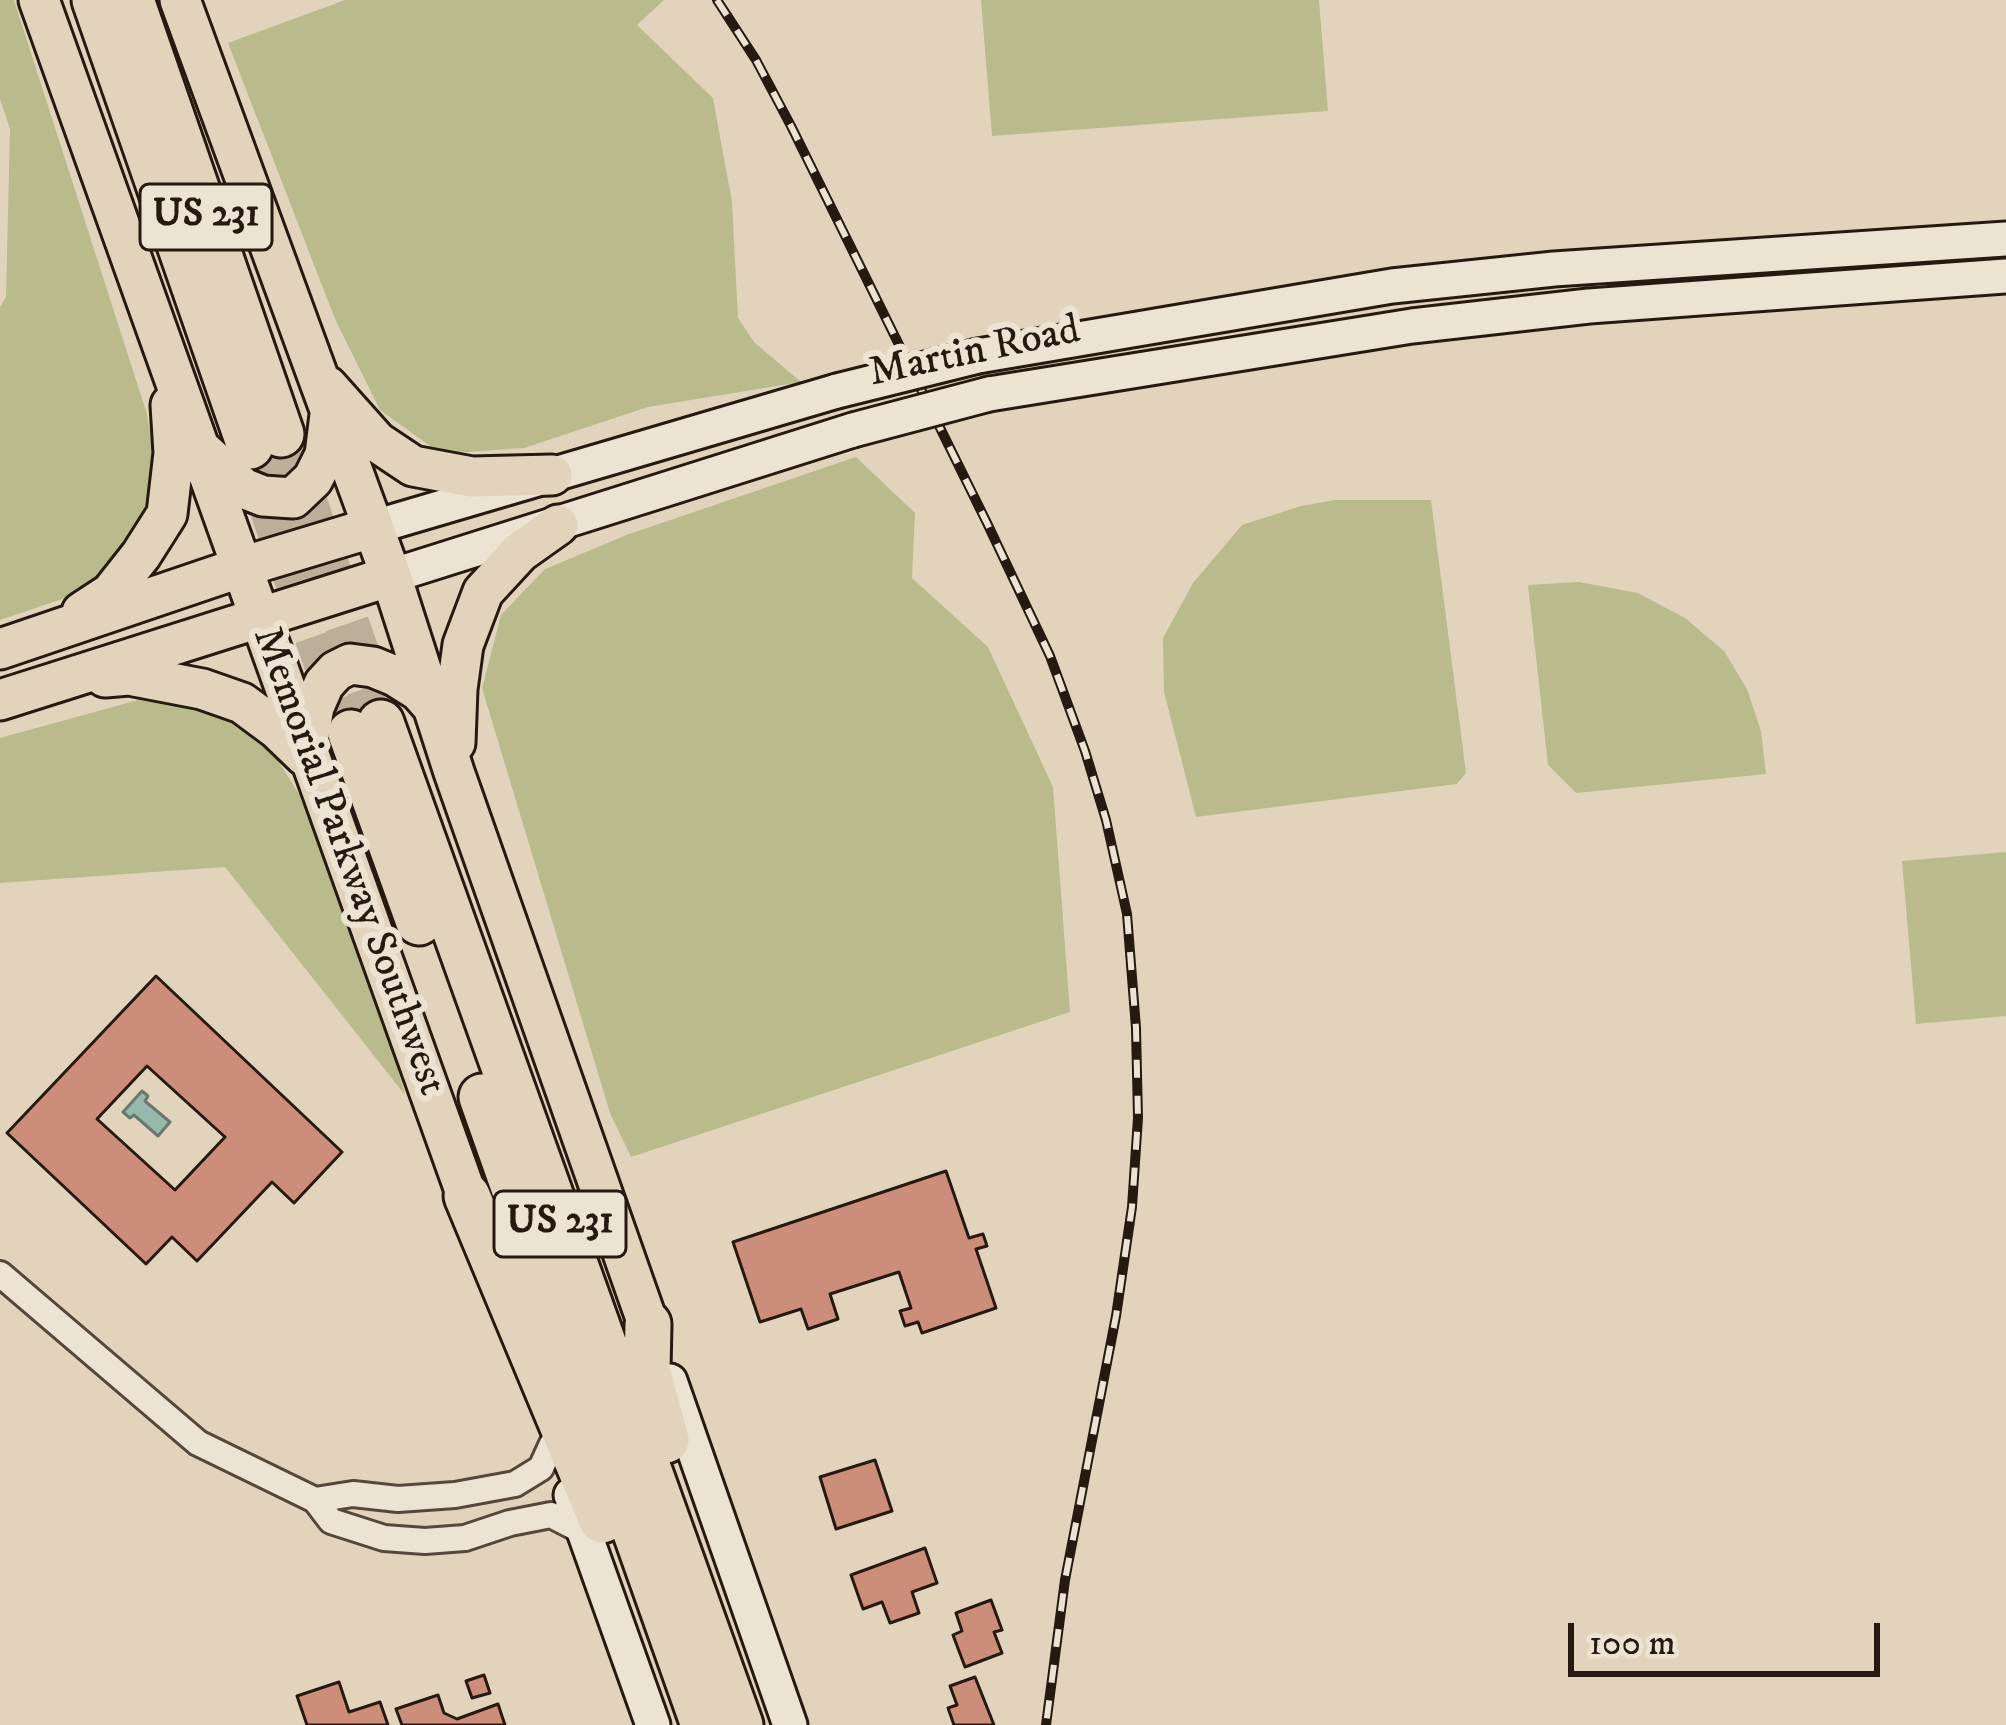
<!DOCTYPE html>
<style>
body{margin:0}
#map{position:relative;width:2006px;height:1725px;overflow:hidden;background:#e2d4bc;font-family:"IM FELL DW Pica",serif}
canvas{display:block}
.scale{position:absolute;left:1568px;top:1623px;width:312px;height:54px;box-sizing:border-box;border:6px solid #261a10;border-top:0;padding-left:15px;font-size:36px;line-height:42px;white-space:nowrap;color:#261a10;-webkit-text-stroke:9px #ece3d3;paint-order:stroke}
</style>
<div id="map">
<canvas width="2006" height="1725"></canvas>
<div class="scale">100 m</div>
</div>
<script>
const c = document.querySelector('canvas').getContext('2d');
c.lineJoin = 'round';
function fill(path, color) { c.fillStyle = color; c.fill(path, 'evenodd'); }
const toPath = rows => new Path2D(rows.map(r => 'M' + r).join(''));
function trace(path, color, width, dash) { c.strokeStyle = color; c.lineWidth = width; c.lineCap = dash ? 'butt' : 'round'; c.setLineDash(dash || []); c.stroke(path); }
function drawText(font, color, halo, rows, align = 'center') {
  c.font = font + ' "IM FELL DW Pica",serif'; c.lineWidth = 12; c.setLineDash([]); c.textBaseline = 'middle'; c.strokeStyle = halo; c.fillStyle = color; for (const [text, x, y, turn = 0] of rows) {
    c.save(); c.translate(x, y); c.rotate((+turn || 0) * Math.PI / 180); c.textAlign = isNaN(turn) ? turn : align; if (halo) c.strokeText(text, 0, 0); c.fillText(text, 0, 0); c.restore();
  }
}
const green = toPath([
 [0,0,14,0,147,414,158,484,134,530,89,590,0,620,0,307,6,297,10,129,0,99],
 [345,0,664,0,637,25,713,98,732,202,738,318,754,342,801,382,648,407,524,448,441,454,380,410,335,319,228,43],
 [981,0,1319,0,1328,111,992,136],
 [856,457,915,513,912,578,988,647,1053,787,1070,1012,631,1157,610,1113,482,688,501,615,545,569,629,534],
 [1335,500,1431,500,1466,773,1457,784,1196,817,1164,692,1163,638,1193,583,1242,525,1301,506],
 [1579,582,1638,593,1685,618,1724,651,1747,689,1761,731,1766,774,1576,793,1548,765,1528,585],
 [138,700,208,707,263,737,299,794,375,986,405,1095,225,867,0,883,0,738],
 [2006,852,2006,1016,1916,1024,1902,861]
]);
const water = toPath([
 [142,1091,148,1096,145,1101,170,1122,158,1136,134,1115,130,1118,123,1112,142,1091]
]);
const building = toPath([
 [156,976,342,1152,294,1203,272,1182,197,1261,172,1237,146,1264,7,1133,156,976],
 [147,1066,225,1137,175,1190,97,1119,147,1066],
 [946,1171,969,1238,983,1234,987,1246,976,1249,996,1308,922,1333,918,1322,905,1326,900,1311,911,1308,899,1272,830,1294,838,1319,808,1329,801,1309,760,1322,733,1242,946,1171],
 [875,1460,892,1511,836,1529,820,1477,875,1460],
 [925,1548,937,1583,912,1592,919,1613,890,1623,882,1602,863,1609,851,1575,925,1548],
 [991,1600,1002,1630,994,1632,1002,1653,965,1667,953,1635,962,1631,956,1613,991,1600],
 [484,1675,490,1693,472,1698,466,1681,484,1675],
 [975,1677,994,1725,954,1725,948,1708,957,1705,950,1686,975,1677],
 [339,1682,349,1712,380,1702,388,1725,307,1725,297,1696,339,1682],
 [438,1695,444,1713,457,1719,498,1704,505,1725,402,1725,396,1709,438,1695]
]);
const highwayTunnel = toPath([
 [281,434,381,723],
 [250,446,351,733]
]);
const street = toPath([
 [0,1274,198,1443,315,1500,331,1521,384,1538,425,1541,465,1538,510,1523,551,1515,584,1532],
 [315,1500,353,1494,398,1499,455,1495,515,1484,541,1468,552,1444]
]);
const secondary = toPath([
 [978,356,1392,286,1554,269,2006,239],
 [989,394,1412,326,1589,306,2006,276],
 [371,528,837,391],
 [391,576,853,430],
 [670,1381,790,1725],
 [571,1495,653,1725]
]);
const primary = toPath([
 [39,0,467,1196],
 [180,0,391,576,454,772,648,1324],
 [327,386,377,442,413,466,472,477,552,475],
 [204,452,243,488,263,496,293,498,313,479,325,455,330,415],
 [82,612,111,593,141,555,167,514,174,453,171,405],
 [0,649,242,567,371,528],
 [105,677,129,675,202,689,242,703,277,729,305,756],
 [0,700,391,576],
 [455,743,457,689,463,645,483,592,520,552,558,525],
 [307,747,314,707,324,684,336,671,350,664,373,667,395,676,419,691,433,707]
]);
const highway = toPath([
 [95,0,250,446],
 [131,0,281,434],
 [381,723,740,1725],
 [351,733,419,922],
 [482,1097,704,1725],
 [467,1196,602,1520],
 [648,1324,647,1370,666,1440]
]);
const rail = toPath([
 [717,0,756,60,791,126,987,523,1050,656,1085,751,1106,820,1127,914,1136,1028,1138,1118,1132,1207,1116,1316,1065,1580,1046,1725]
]);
const secondaryBridge = toPath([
 [837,391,978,356],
 [853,430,989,394]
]);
const shields = [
 [206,217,132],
 [560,1224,132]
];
const shieldNames = [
 ["US 231",206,217],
 ["US 231",560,1224]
];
const streetNames = [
 ["Martin Road",975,354,-12],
 ["Memorial Parkway Southwest",347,862,70]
];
fill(green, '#babb8c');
fill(water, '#96b9ab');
trace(water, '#69796d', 3);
fill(building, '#cd8d7b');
trace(building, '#261a10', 3);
trace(highwayTunnel, '#bcaf9a', 45, [45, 22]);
trace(street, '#55483b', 30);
trace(secondary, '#261a10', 39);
trace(primary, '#261a10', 45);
trace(highway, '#261a10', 51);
trace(street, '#ece3d3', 24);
trace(secondary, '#ece3d3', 33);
trace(primary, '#e2d4bc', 39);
trace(highway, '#e2d4bc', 45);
trace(rail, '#261a10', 10);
trace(rail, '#ece3d3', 6, [18]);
trace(secondaryBridge, '#261a10', 39, []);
trace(secondaryBridge, '#ece3d3', 33);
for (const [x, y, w] of shields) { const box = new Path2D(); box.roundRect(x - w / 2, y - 33, w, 66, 9); c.fillStyle = '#ece3d3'; c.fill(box); trace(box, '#261a10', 3); }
drawText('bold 39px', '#261a10', null, shieldNames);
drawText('42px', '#261a10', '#ece3d3', streetNames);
</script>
